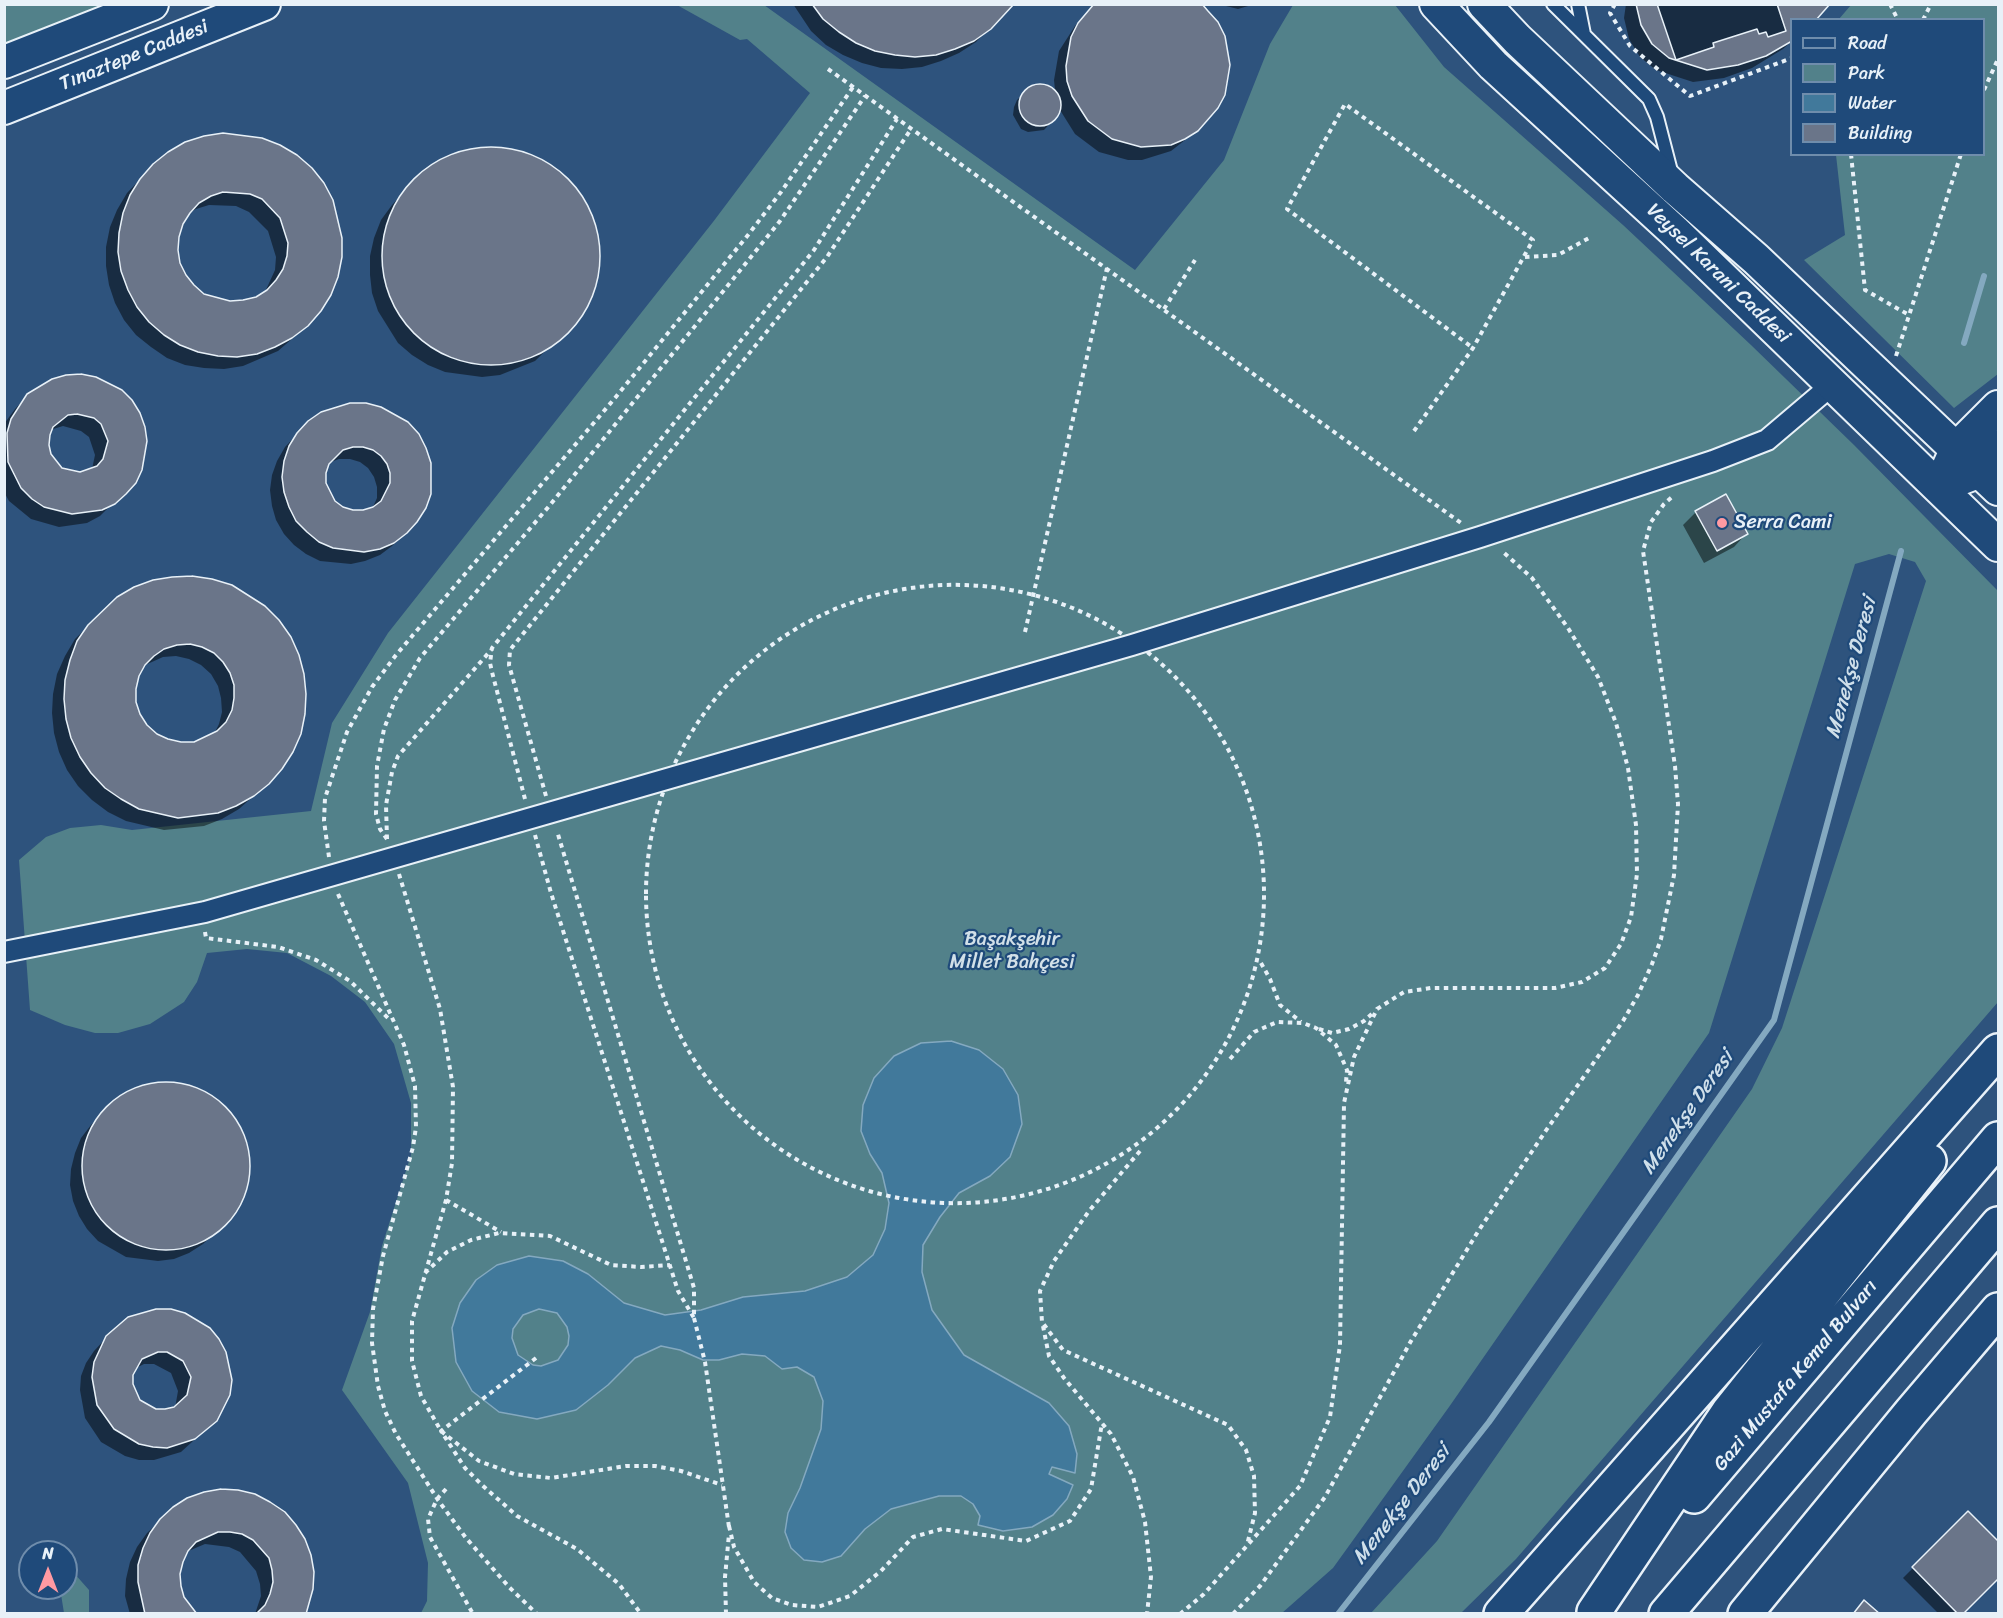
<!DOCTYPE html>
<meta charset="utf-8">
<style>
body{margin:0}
#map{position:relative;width:2003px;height:1618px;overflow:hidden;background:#2e537d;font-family:Sriracha,sans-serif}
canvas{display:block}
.frame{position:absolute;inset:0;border:6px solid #e8f1f8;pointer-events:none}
.legend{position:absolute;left:1790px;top:18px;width:195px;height:138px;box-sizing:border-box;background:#1f4a7a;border:2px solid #6f8dac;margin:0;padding:8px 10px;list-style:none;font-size:18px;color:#e8f1f8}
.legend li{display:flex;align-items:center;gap:12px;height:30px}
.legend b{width:30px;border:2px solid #6f8dac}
.north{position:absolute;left:18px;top:1540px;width:60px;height:60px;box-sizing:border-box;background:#1f4a7a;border:2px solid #6f8dac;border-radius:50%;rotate:0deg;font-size:16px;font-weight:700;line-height:24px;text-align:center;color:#e8f1f8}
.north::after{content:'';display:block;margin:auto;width:21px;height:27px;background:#ff9aa2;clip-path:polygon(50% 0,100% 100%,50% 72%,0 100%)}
</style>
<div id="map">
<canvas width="2003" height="1618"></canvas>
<div class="frame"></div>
<ul class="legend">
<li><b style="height:8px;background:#1f4a7a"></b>Road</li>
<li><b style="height:16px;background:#52818a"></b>Park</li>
<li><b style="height:16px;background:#41799b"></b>Water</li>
<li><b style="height:16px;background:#6a7589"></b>Building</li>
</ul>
<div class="north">N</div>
</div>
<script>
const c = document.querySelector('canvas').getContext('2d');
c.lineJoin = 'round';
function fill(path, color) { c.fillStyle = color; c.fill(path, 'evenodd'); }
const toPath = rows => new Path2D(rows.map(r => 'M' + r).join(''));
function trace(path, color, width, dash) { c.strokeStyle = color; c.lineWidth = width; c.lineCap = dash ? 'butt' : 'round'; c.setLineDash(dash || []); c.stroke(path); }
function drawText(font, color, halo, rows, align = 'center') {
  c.font = font + ' Sriracha,sans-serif'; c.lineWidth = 4.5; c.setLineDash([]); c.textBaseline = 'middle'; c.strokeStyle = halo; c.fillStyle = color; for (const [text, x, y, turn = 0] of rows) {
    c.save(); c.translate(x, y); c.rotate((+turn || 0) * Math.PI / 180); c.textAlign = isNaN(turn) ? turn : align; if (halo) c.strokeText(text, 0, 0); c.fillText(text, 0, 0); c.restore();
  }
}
const green = toPath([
 [5,5,118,5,5,45],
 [677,5,764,5,1135,270,1224,160,1270,44,1293,5,1395,5,1444,67,1623,225,1751,345,1854,445,1998,591,1998,1002,1516,1559,1461,1613,1371,1613,1437,1541,1752,1089,1782,1028,1926,581,1915,562,1889,554,1855,564,1709,1033,1449,1407,1333,1568,1282,1613,421,1613,427,1601,428,1563,408,1483,342,1390,370,1312,382,1246,411,1155,411,1103,394,1044,365,1002,331,976,287,953,247,949,207,953,197,982,184,1002,150,1024,118,1033,95,1033,65,1025,30,1010,19,860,46,837,70,828,101,825,132,830,311,811,332,723,388,633,713,222,810,93,747,39,740,40],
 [1851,5,1998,5,1998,374,1954,408,1804,260,1845,235,1836,155,1984,154,1984,20,1839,19],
 [66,1564,89,1590,89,1613,64,1613,60,1588,66,1588]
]);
const water = toPath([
 [951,1041,979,1050,1003,1069,1018,1095,1022,1124,1010,1157,990,1176,959,1193,940,1217,923,1245,922,1272,932,1310,964,1355,1049,1403,1069,1426,1077,1454,1075,1473,1052,1467,1049,1474,1073,1485,1067,1499,1053,1515,1032,1527,1003,1531,978,1525,980,1516,973,1504,961,1496,939,1496,891,1509,865,1529,841,1556,822,1562,804,1560,791,1548,785,1532,788,1513,800,1488,821,1429,823,1401,814,1377,797,1367,782,1369,765,1356,742,1354,719,1360,703,1360,680,1350,661,1346,635,1358,608,1385,576,1410,537,1419,499,1412,472,1391,456,1362,452,1328,460,1303,476,1280,497,1265,529,1256,563,1261,588,1274,624,1303,665,1315,701,1310,743,1297,805,1291,847,1277,873,1255,885,1229,889,1203,882,1173,870,1154,861,1131,863,1105,874,1078,894,1056,921,1043,951,1041],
 [539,1309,557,1313,567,1327,569,1336,568,1345,558,1360,541,1366,533,1365,518,1355,512,1338,513,1329,523,1315,539,1309]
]);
const shadow = toPath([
 [793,4,1012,4,976,42,959,53,941,61,922,67,902,69,881,68,862,63,843,55,826,45,811,31],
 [1218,4,1255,4,1238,9],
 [1626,4,1829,4,1792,20,1792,41,1783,49,1752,68,1724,78,1693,82,1656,70,1640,57,1629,39,1624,18],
 [1088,12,1224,94,1208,120,1194,133,1171,151,1142,160,1128,160,1099,152,1075,134,1060,110,1056,117,1044,130,1028,132,1021,129,1013,115,1014,107,1017,100,1030,88,1037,86,1045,86,1055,90,1054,80,1059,51,1075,26],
 [262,139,319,310,293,338,278,351,243,366,224,369,204,368,185,365,167,358,151,347,136,335,124,320,115,303,109,285,106,266,106,247,110,227,117,210,127,193,154,165],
 [209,205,236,206,249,212,268,231,276,257,275,270,265,292,256,298,230,303,204,295,185,276,179,263,176,250,181,223,187,214,196,209],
 [486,149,523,154,540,161,556,171,570,184,582,199,590,215,596,233,598,252,598,270,594,289,587,306,576,321,535,361,500,375,482,377,445,372,428,365,412,355,398,343,378,311,372,293,370,275,370,256,374,238,381,220,392,205,418,177,433,166,449,157],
 [81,376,146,441,145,455,134,482,100,516,87,523,59,527,31,519,9,501,4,492,4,424,15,409,28,395],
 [63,426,81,431,89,437,95,455,92,469,80,474,61,469,49,454,48,435,50,430],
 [381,408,406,532,392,546,380,555,365,561,351,564,320,561,306,554,294,545,284,534,276,520,272,506,270,490,272,475,277,461,285,447,309,422],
 [339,459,350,459,360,462,368,468,374,477,377,487,377,498,372,509,363,511,353,511,343,508,334,502,325,484,325,473,328,463],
 [1696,512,1746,534,1734,547,1704,563,1683,525],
 [212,580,268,783,239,809,222,819,204,826,164,830,126,821,108,812,92,800,78,786,67,770,59,752,54,733,52,713,53,694,57,674,65,656,75,639,117,598],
 [176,656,189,659,201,665,211,674,218,686,221,698,222,712,219,724,214,734,194,743,168,741,156,735,146,726,139,715,135,702,134,689,137,676,143,666,163,657],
 [161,1084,177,1084,193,1088,221,1104,232,1115,240,1129,246,1144,249,1160,248,1176,245,1192,238,1206,229,1220,203,1244,189,1253,174,1259,158,1261,126,1257,98,1241,87,1229,79,1216,73,1201,70,1185,71,1169,75,1153,81,1138,91,1125,116,1100,130,1092],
 [107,1337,218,1340,216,1420,181,1452,154,1460,139,1460,125,1456,101,1442,85,1418,80,1390,81,1376,86,1363,94,1351],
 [144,1364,154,1364,171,1373,178,1391,175,1408,156,1410,139,1401,131,1384,132,1374,136,1368],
 [238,1492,304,1614,255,1614,261,1596,260,1584,256,1571,240,1552,229,1547,205,1544,186,1552,179,1574,183,1598,195,1614,130,1614,125,1596,126,1579,130,1562,137,1547,147,1533,161,1520],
 [1968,1513,1998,1543,1998,1577,1961,1614,1939,1614,1903,1578]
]);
const stream = toPath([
 [1964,343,1984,276],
 [1338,1614,1489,1422,1774,1020,1901,551]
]);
const building = toPath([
 [812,4,1014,4,991,29,974,41,955,49,936,55,915,57,895,55,875,51,856,43,839,32,823,19,812,4],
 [1094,4,1202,4,1208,11,1218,22,1225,36,1230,65,1225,95,1218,108,1198,131,1185,139,1171,145,1141,147,1112,139,1088,121,1072,96,1067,81,1066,66,1071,37,1078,23,1094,4],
 [1636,4,1830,4,1816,20,1792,20,1792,41,1766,56,1738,65,1707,70,1669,58,1652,44,1641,25,1636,4],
 [1657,4,1777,4,1786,31,1768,37,1766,32,1759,34,1757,29,1713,43,1714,47,1676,60,1657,4],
 '1019 105a21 21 0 1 1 42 0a21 21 0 1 1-42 0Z',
 [223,133,262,138,280,145,297,155,312,168,324,183,333,200,342,238,342,257,338,277,331,295,321,311,308,326,292,338,275,347,257,354,237,357,218,356,198,352,180,345,164,335,149,322,137,307,128,290,121,271,118,252,119,233,123,213,130,195,140,179,153,164,168,152,185,142,204,136,223,133],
 [223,192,250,194,262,199,280,218,288,243,287,256,283,269,276,280,267,290,256,297,243,300,230,301,204,294,194,285,186,275,180,263,178,250,179,237,183,224,190,213,199,203,211,196,223,192],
 '382 256a109 109 0 1 1 218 0a109 109 0 1 1-218 0Z',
 [81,374,96,377,122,390,132,400,140,413,145,427,147,441,142,470,136,483,126,494,115,504,102,510,72,514,44,507,32,499,21,488,8,462,7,433,11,419,27,394,52,379,66,375,81,374],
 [77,414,94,418,101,424,108,441,103,459,97,466,80,472,62,468,51,454,49,445,50,435,53,427,68,415,77,414],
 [350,403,366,403,381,407,408,422,419,434,426,448,431,463,431,494,426,508,417,522,407,533,394,543,380,549,364,552,333,548,319,542,307,532,296,521,289,507,284,492,282,477,284,461,289,446,297,433,308,421,321,412,350,403],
 [353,447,363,447,373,450,381,456,387,464,390,473,390,483,381,501,373,507,363,510,353,510,343,507,335,501,326,483,326,473,329,464,343,450,353,447],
 [1726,494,1748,534,1717,551,1695,511,1726,494],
 [192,576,212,579,232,585,265,606,279,620,291,637,299,655,304,674,306,694,305,714,301,734,293,752,282,769,269,784,254,796,236,806,218,813,178,818,139,809,121,799,105,788,91,773,80,757,71,738,66,719,64,699,65,680,70,660,77,641,88,625,117,597,134,587,153,580,172,577,192,576],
 [190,644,202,647,214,653,223,662,230,673,234,685,234,698,232,710,226,722,217,731,194,742,181,742,168,739,157,734,147,725,140,714,136,702,136,689,139,676,145,665,154,656,164,649,177,645,190,644],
 '82 1166a84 84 0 1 1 168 0a84 84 0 1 1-168 0Z',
 [156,1309,171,1309,185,1313,210,1328,219,1339,226,1352,232,1380,230,1395,217,1421,195,1439,167,1448,153,1447,139,1444,114,1429,97,1405,92,1377,94,1362,106,1336,128,1317,156,1309],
 [158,1352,167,1352,183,1361,191,1377,187,1395,174,1407,165,1409,156,1409,140,1400,133,1384,133,1375,142,1359,158,1352],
 [221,1489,238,1490,255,1494,270,1502,285,1512,296,1525,305,1539,311,1555,314,1572,313,1589,306,1614,256,1614,265,1605,270,1594,273,1582,272,1570,269,1558,253,1540,242,1534,230,1532,218,1532,196,1542,188,1551,183,1562,180,1574,181,1586,184,1597,197,1614,145,1614,138,1582,138,1565,143,1548,150,1533,160,1519,173,1507,187,1498,204,1492,221,1489],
 [1968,1511,1998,1541,1998,1579,1963,1614,1958,1614,1912,1567,1968,1511],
 [1864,1600,1880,1614,1853,1614,1864,1600]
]);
const path = toPath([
 [1615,4,1610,13,1630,46,1690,96,1792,58],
 [1890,4,1898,20],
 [1923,20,1931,4],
 [828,69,1461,523],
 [1984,90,1998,59],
 [1851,154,1865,290,1909,315],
 [1525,257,1558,255,1589,238],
 [1164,309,1195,260],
 [1896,356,1961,154],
 [1414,431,1473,348,1533,240,1345,104,1287,209,1473,348],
 '646 894a309 309 0 1 1 618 0a309 309 0 1 1-618 0Z',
 [1025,632,1107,268],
 [546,796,509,665,510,650,827,257,911,129],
 [525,799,492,672,490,663,492,648,814,250,897,119],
 [535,835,551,893,678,1291,694,1318,694,1288,557,831],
 [387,839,386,805,392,772,398,756,492,649],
 [387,839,380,829,376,814,377,766,384,729,395,700,420,658,550,505,780,221,865,96],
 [329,857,324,821,325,798,347,732,372,687,396,655,615,398,748,235,781,192,853,87],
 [399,874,440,1009,453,1087,452,1163,446,1200,412,1321,412,1361,421,1396,441,1431,479,1461,514,1474,551,1478,626,1466,655,1466,681,1471,722,1485],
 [338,894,404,1045,415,1086,416,1127,413,1147,383,1256,373,1309,372,1343,378,1386,385,1411,396,1434,438,1500,466,1538,509,1587,537,1614],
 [205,932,206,938,278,947,316,960,350,981,390,1020],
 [1261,963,1270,979,1280,1005,1301,1022],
 [1319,1029,1332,1033,1349,1029,1364,1021,1374,1012],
 [1230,1059,1254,1032,1277,1022,1303,1023,1316,1028,1336,1045,1347,1070,1346,1082],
 [1140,1151,1089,1211,1054,1261,1040,1291,1042,1322,1063,1350,1228,1425,1246,1450,1254,1476,1255,1513,1247,1545],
 [446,1200,501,1232],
 [425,1273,447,1252,471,1240,499,1233,550,1236,611,1265,641,1267,670,1265],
 [694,1318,705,1362,729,1527],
 [1043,1326,1049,1356,1064,1378,1111,1434,1133,1477,1145,1522,1151,1577,1147,1614],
 [536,1358,441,1431,465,1468,482,1485,517,1516,577,1549,619,1584,641,1614],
 [446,1489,437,1499,428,1519,430,1537,473,1614],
 [729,1526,734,1547,754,1582,772,1598,792,1605,818,1607,850,1596,881,1571,913,1537,942,1529,1026,1541,1070,1521,1091,1489,1102,1423],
 [497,1614,504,1614],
 [726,1614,725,1577,729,1534],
 [1180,1614,1204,1594,1300,1486,1330,1417,1340,1345,1344,1103,1354,1057,1377,1009,1404,992,1431,988,1555,988,1582,982,1605,968,1621,944,1631,917,1637,874,1636,825,1628,768,1616,723,1598,677,1568,628,1532,578,1502,551],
 [1233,1614,1260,1586,1325,1497,1411,1341,1479,1230,1547,1129,1623,1021,1638,995,1652,964,1661,939,1674,875,1678,804,1675,766,1643,551,1651,522,1664,504,1672,497]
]);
const service = toPath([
 [1553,4,1649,99,1657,117,1672,175],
 [1578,4,1584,34]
]);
const pedestrian = toPath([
 [4,952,205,912,1132,645,1480,537,1713,461,1767,440,1833,384]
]);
const tertiary = toPath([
 [1436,4,1493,65,1674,231,1998,545],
 [1484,4,1517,39,1675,188,1756,259,1998,489],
 [4,62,152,4],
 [4,108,264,4],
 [1948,468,1957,448,1998,407],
 [1962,478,1980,471,1998,447]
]);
const trunk = toPath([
 [1694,1496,1998,1139],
 [1594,1612,1729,1411,1929,1161],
 [1501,1614,1998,1051],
 [1666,1614,1998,1224],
 [1745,1614,1911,1412,1998,1310]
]);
const markers = [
 [1722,523,6,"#ff9aa2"]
];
const streetNames = [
 ["Tınaztepe Caddesi",134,56,-22],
 ["Veysel Karani Caddesi",1718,274,44],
 ["Gazi Mustafa Kemal Bulvarı",1796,1376,-50]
];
const poiNames = [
 ["Serra Cami",1734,523]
];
const parkNames = [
 ["Başakşehir",1012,940],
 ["Millet Bahçesi",1012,963]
];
const waterNames = [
 ["Menekşe Deresi",1852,668,-75],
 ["Menekşe Deresi",1688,1113,-55],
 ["Menekşe Deresi",1402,1505,-52]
];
fill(green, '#52818a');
fill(water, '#41799b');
trace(water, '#84a9c0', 1.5);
fill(shadow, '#0007');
trace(stream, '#84a9c0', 6);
fill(building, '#6a7589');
trace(building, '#e8f1f8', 1.5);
trace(service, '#e8f1f8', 16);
trace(pedestrian, '#e8f1f8', 24);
trace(tertiary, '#e8f1f8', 36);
trace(trunk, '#e8f1f8', 38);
trace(path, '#e8f1f8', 4, [4.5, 4.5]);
trace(service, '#1f4a7a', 12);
trace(pedestrian, '#1f4a7a', 20);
trace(tertiary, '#1f4a7a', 32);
trace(trunk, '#1f4a7a', 33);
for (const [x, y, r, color] of markers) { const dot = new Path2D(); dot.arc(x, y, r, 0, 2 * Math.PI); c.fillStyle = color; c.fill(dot); trace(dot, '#1f4a7a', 2); }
drawText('20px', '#e8f1f8', '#1f4a7a', streetNames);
drawText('20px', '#e8f1f8', '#1f4a7a', poiNames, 'left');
drawText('20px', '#d2e0e8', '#1f4a7a', parkNames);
drawText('italic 21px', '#cfdfea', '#1f4a7a', waterNames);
</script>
